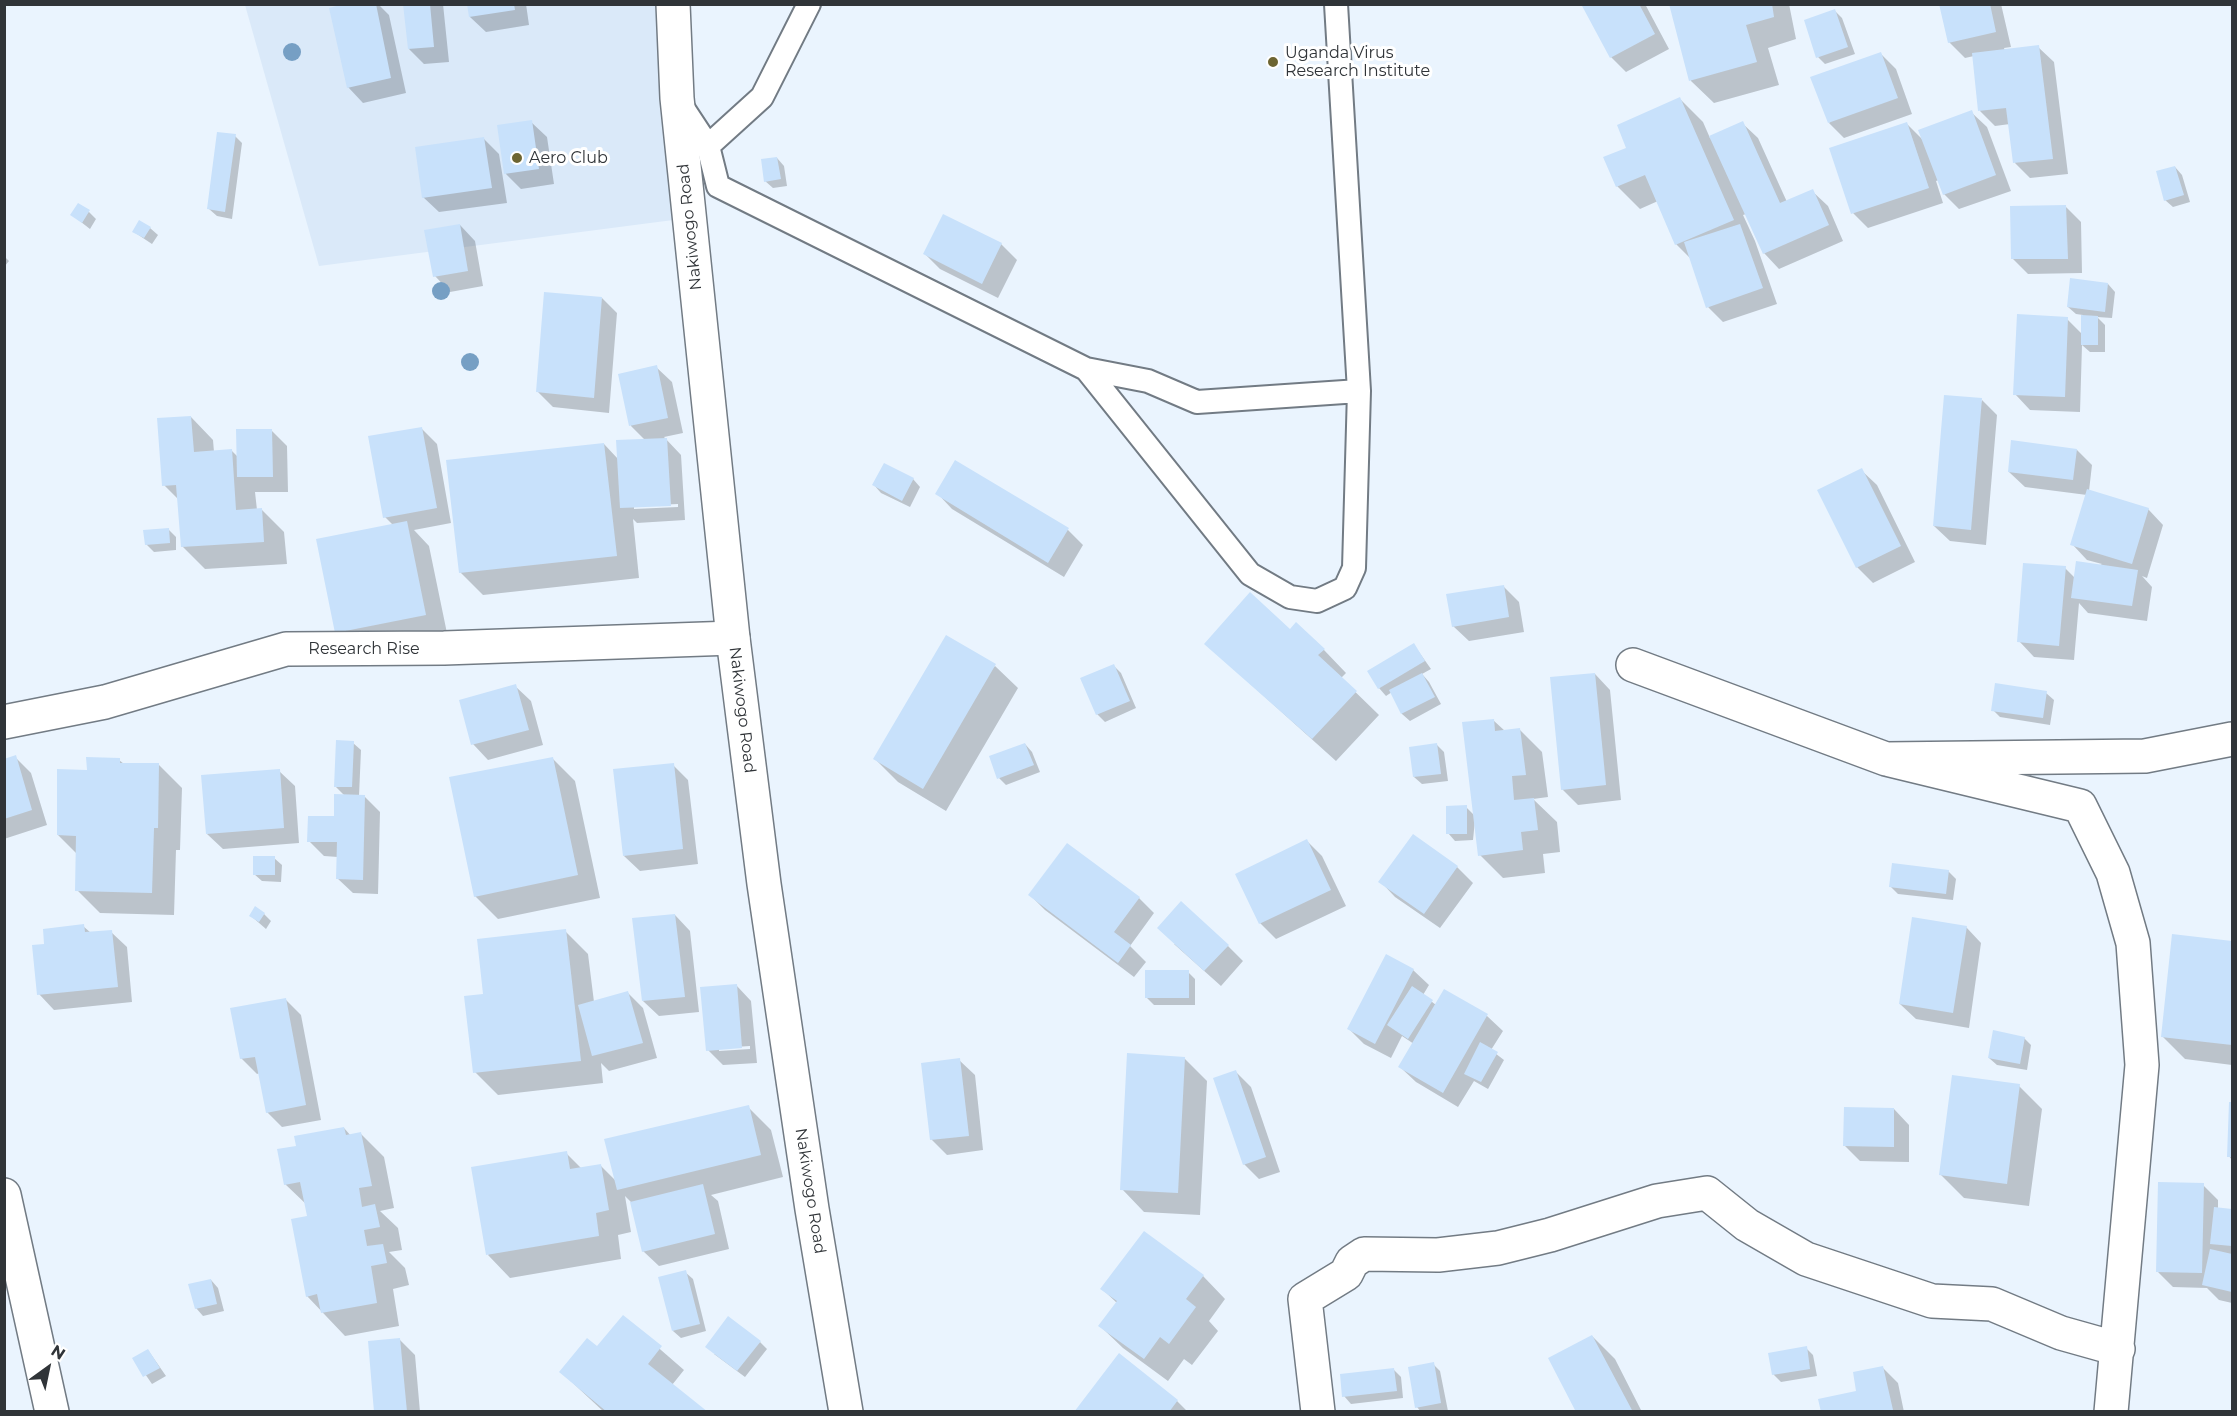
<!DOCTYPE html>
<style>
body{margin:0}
#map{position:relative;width:2237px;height:1416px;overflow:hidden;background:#eaf4fe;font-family:Montserrat,sans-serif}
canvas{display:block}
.frame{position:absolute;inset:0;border:6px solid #303438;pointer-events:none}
.north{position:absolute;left:18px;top:1338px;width:60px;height:60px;-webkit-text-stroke:4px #fff;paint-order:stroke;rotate:33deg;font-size:16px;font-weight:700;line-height:24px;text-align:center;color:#303438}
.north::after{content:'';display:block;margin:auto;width:21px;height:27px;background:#303438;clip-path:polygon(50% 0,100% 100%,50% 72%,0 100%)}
</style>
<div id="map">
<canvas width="2237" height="1416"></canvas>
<div class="frame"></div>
<div class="north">N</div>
</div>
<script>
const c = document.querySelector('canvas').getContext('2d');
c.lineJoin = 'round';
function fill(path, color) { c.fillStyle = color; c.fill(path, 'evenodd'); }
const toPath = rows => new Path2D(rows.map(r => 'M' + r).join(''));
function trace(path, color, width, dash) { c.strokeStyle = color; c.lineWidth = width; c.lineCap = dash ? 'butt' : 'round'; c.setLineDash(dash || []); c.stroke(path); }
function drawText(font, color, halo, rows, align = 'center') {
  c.font = font + ' Montserrat,sans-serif'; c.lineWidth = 6; c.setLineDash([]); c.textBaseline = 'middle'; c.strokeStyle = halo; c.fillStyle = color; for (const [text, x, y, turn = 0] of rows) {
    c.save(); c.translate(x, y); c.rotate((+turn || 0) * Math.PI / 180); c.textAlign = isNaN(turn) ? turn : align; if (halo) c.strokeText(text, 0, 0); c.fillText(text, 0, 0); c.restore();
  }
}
const built = toPath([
 [245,5,670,5,704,216,319,266]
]);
const shadow = toPath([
 [352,4,378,4,389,15,406,93,363,103,348,87],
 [405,4,443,4,449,62,424,64,409,49],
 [469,4,526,4,529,25,486,32,470,17],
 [1583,4,1645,4,1669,49,1626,72,1611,57],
 [1671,4,1789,4,1796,39,1768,48,1779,85,1714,103,1691,81],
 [1940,4,2001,4,2011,47,2004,48,2005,51,2038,47,2054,62,2068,174,2030,178,2015,163,2010,124,1995,126,1980,111,1974,56,1965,58,1949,42],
 [1835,11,1842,18,1855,54,1825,64,1818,57],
 [1881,54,1896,69,1912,114,1844,138,1829,123],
 [1680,99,1703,122,1710,138,1742,123,1758,138,1787,202,1812,191,1828,206,1843,241,1779,269,1764,253,1746,214,1743,215,1755,241,1777,304,1723,322,1708,307,1691,259,1676,244,1658,201,1640,209,1617,186,1628,149],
 [1971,112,1987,127,2011,191,1959,209,1944,194,1939,180,1936,181,1943,203,1868,228,1853,213,1907,124,1924,141],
 [531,122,547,137,554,184,521,189,506,174,498,127],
 [235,136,242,143,232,219,217,216,209,209],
 [484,139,499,154,507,203,439,212,423,197],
 [777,158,784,166,787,186,773,188,765,181],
 [2175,167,2182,175,2190,202,2173,207,2165,200],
 [2065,206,2081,222,2082,273,2028,274,2012,258],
 [89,212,96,219,90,229,72,215],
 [460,225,475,241,483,286,450,292,435,276],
 [150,228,158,235,152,244,134,232],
 [1001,244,1017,260,998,298,940,269,925,254],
 [4,256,9,261,4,267],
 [2108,284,2115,292,2112,318,2097,317,2105,325,2105,352,2090,352,2082,345,2080,412,2030,410,2015,394,2067,319,2082,334,2083,315,2076,314,2068,307],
 [602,298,617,313,609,413,553,407,538,392],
 [656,367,672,382,683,433,664,437,681,455,685,520,637,523,633,519,639,578,483,595,460,572,604,444,618,459,645,440,631,426,620,375],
 [678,504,678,507,634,509,634,506],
 [1982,400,1997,415,1986,545,1950,541,1934,526],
 [191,417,213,440,214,452,231,450,238,457,271,430,287,446,288,492,255,492,257,510,261,509,284,532,287,564,205,569,182,546,179,500,164,485],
 [421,428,437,444,451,523,414,530,429,546,448,638,336,632,393,525,385,517],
 [2077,450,2092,465,2089,491,2148,509,2163,525,2147,578,2142,576,2152,587,2147,621,2088,613,2079,603,2074,660,2034,657,2019,641,2065,568,2075,578,2102,564,2087,560,2072,544,2087,495,2025,487,2009,472],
 [956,462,1068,530,1083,545,1064,577,952,509,937,493],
 [1861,470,1877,485,1915,562,1873,583,1857,567],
 [913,479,920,487,910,507,881,493,874,485],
 [168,529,176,537,176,550,154,552,146,544],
 [1503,586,1519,602,1524,632,1469,641,1453,626],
 [1290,631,1324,650,1346,673,1341,678,1379,715,1336,761,1206,644],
 [1414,645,1431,669,1422,674,1429,682,1441,704,1410,721,1402,714,1392,692,1386,696,1379,688],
 [995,666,1018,688,946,811,898,782,875,759],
 [1114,666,1121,673,1136,708,1105,722,1097,714],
 [1595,674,1610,690,1621,800,1578,805,1562,789],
 [515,686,531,701,543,745,488,760,473,744],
 [2046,693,2054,700,2050,725,2000,717,1993,710],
 [1493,720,1505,731,1519,729,1542,752,1548,797,1533,799,1557,822,1560,852,1543,854,1545,873,1503,878,1480,855,1475,820,1473,840,1455,841,1448,833,1466,807,1475,816],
 [353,743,361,750,359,796,364,796,380,812,378,894,353,893,337,878,338,857,324,856,309,841,335,818,345,796,335,786],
 [1025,744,1032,752,1040,772,1006,785,999,778],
 [1437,745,1444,752,1448,781,1422,784,1414,777],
 [15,757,31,773,47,825,4,839,4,761],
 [552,758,575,781,600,898,498,919,475,896],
 [119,760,124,764,159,765,182,788,180,850,176,850,174,915,100,913,77,890,77,854,58,835,88,771],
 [673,765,688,780,698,864,640,871,624,856],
 [279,771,295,786,299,843,223,849,207,834],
 [1413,836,1457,867,1473,883,1440,928,1395,897,1380,881],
 [1307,841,1322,856,1346,906,1276,939,1260,923],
 [274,858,282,865,281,882,262,881,254,874],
 [1948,871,1956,879,1953,900,1898,894,1891,887],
 [1030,895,1139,898,1154,913,1130,946,1146,962,1134,977,1045,910],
 [264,914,271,921,266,929,251,916],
 [675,915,690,931,699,1012,659,1016,643,1001],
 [83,926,91,933,111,932,127,947,132,1002,54,1010,39,994,46,945],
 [1966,927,1981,943,1969,1028,1916,1019,1900,1004],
 [565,931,588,954,594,1002,628,993,643,1008,657,1058,609,1071,601,1063,603,1083,498,1095,475,1072,485,995],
 [2173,936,2232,943,2232,1065,2185,1059,2163,1037],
 [1174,944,1228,946,1243,961,1221,986],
 [1413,970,1429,985,1423,995,1436,1005,1444,991,1487,1016,1503,1031,1491,1050,1504,1060,1488,1089,1474,1081,1458,1107,1416,1082,1400,1067,1414,1044,1402,1036,1391,1058,1364,1044,1349,1029],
 [1188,972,1195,979,1195,1005,1154,1005,1146,997],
 [736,985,751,1001,757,1063,723,1065,708,1050],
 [750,1046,750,1049,719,1051,719,1048],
 [285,999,301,1015,321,1120,282,1127,267,1112,260,1073,257,1074,241,1058],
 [2024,1038,2031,1045,2027,1070,1997,1065,1989,1058],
 [1184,1058,1207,1081,1200,1215,1144,1212,1122,1189],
 [959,1060,975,1075,983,1150,947,1155,931,1139],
 [1236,1072,1251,1087,1280,1172,1259,1179,1244,1164],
 [2019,1086,2042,1109,2029,1206,1964,1198,1941,1175],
 [2230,1103,2232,1103,2232,1160,2229,1156],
 [748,1107,771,1130,783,1177,711,1195,718,1201,729,1249,659,1266,643,1251,632,1203,625,1196,631,1232,618,1235,621,1259,510,1278,488,1255,566,1153,582,1169,601,1166,616,1181],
 [1894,1109,1909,1125,1909,1162,1860,1161,1844,1145],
 [344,1128,351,1136,361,1134,384,1157,394,1208,380,1211,398,1228,402,1250,389,1252,405,1268,409,1285,393,1289,399,1326,345,1336,307,1296,309,1217,307,1205,285,1184,298,1147],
 [2203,1185,2218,1200,2218,1209,2232,1210,2232,1303,2219,1300,2207,1288,2173,1287,2158,1272],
 [685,1272,693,1279,706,1331,681,1338,673,1331],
 [1203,1276,1225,1299,1209,1321,1218,1331,1192,1365,1184,1359,1168,1381,1123,1348,1100,1326,1117,1303,1102,1289],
 [211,1280,218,1288,224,1311,203,1316,196,1308],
 [623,1317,684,1370,672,1385,706,1412,604,1412,561,1372,597,1349],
 [1592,1336,1615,1359,1642,1412,1578,1412],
 [400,1340,415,1355,420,1412,376,1412],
 [760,1342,767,1349,745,1377,714,1354],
 [1806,1348,1813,1355,1817,1376,1781,1382,1773,1374],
 [148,1350,166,1376,152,1384,134,1358],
 [1120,1355,1177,1401,1188,1412,1075,1412],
 [1433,1364,1440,1371,1448,1411,1421,1412,1417,1407],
 [1883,1368,1898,1383,1904,1412,1822,1412,1858,1392],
 [1393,1369,1401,1377,1403,1398,1351,1404,1344,1396]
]);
const building = toPath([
 [344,4,376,4,391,78,347,88,329,8],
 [403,4,430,4,434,47,408,49],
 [467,4,514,4,515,10,469,17],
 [1581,4,1639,4,1655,34,1610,58],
 [1669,4,1772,4,1774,17,1746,25,1757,62,1689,81],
 [1939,4,1990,4,1996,32,1948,43],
 [1835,9,1848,47,1816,58,1804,20],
 [2039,45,2053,159,2013,163,2006,108,1978,111,1972,53],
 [1881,52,1898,98,1828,123,1810,77],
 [1680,97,1734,220,1675,245,1645,175,1616,187,1603,157,1626,148,1617,125],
 [1972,110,1996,175,1943,195,1918,130],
 [532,120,539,169,504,174,497,125],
 [1743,121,1780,203,1813,189,1829,225,1763,254,1709,136],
 [1907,122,1929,188,1851,214,1829,148],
 [217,132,236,134,225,212,207,209],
 [484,137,492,188,422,198,415,147],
 [777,157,781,179,764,182,761,159],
 [2175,166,2184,195,2164,201,2156,171],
 [78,203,90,210,82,223,70,215],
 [2066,205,2068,259,2011,259,2010,206],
 [943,214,1002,243,982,284,923,254],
 [139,220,151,227,144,238,132,232],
 [460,224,468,271,433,277,424,230],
 [1740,224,1763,288,1706,308,1684,242],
 [2070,278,2108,283,2105,312,2067,307],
 [544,292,602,297,594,398,536,392],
 [2017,314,2068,317,2065,397,2013,395],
 [2081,315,2098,316,2098,345,2081,345],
 [657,365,668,418,629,426,618,374],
 [1944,395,1982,398,1971,530,1933,526],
 [191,416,194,452,232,449,236,510,262,508,264,542,181,547,176,485,162,486,157,418],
 [422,427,437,508,383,518,368,436],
 [236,429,272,429,273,477,237,477],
 [667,438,671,506,620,508,616,440],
 [2011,440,2077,449,2073,480,2008,472],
 [604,443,617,556,459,573,446,460],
 [955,460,1069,528,1048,563,935,494],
 [884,463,914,478,902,501,872,485],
 [1862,468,1901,546,1856,568,1817,490],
 [2087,489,2149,508,2132,564,2070,545],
 [407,521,426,615,335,633,316,539],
 [169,528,170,543,145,545,143,530],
 [2076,561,2138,570,2132,606,2071,598],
 [2023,563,2066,566,2059,646,2017,642],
 [1504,585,1509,617,1452,627,1446,594],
 [1250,592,1290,629,1296,622,1325,649,1318,655,1357,691,1312,739,1204,644],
 [946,635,996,664,923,789,873,759],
 [1414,643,1425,661,1378,689,1367,671],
 [1114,664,1130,701,1096,715,1080,678],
 [1422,673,1435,697,1401,714,1389,690],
 [1595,673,1606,785,1561,790,1550,677],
 [1995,683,2047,691,2043,718,1991,711],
 [516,684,529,730,471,745,459,700],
 [1494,719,1495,731,1520,728,1526,775,1512,776,1514,800,1534,798,1538,830,1521,832,1523,850,1478,856,1462,722],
 [336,740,354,741,352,787,334,787],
 [1025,743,1034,765,997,779,989,756],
 [1437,743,1441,774,1413,777,1409,747],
 [16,755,32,810,4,819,4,759],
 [86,757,120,758,120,763,159,763,158,828,154,828,152,893,75,891,76,836,57,835,57,769,87,770],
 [553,757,578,875,474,897,449,777],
 [674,763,683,849,623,856,613,769],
 [280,769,284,828,206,834,201,775],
 [334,794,365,795,363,880,336,879,337,842,307,842,308,816,334,816],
 [1467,805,1467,834,1446,834,1446,806],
 [1413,834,1458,866,1424,914,1378,882],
 [1307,839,1331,890,1259,924,1235,874],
 [1067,843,1140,897,1114,932,1131,945,1118,963,1028,895],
 [253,856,275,856,275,875,253,875],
 [1892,863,1949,870,1946,894,1889,887],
 [1181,901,1229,945,1204,971,1157,928],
 [255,906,265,913,259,922,249,916],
 [675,914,685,997,642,1001,632,918],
 [1912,917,1967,926,1953,1013,1899,1004],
 [84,924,85,932,112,930,118,987,37,995,32,945,44,944,43,929],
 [566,929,581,1061,473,1073,464,996,483,994,477,939],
 [2172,934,2232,941,2232,1045,2161,1037],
 [1386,954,1414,969,1375,1044,1347,1029],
 [1145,970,1189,970,1189,998,1145,998],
 [737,984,742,1048,706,1051,700,987],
 [1412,986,1433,1000,1408,1039,1387,1025],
 [1444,989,1488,1014,1443,1093,1398,1067],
 [628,991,643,1043,592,1056,578,1005],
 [286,998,306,1105,266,1113,255,1057,240,1059,230,1008],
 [1993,1030,2025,1037,2020,1064,1988,1058],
 [1480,1042,1498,1052,1481,1082,1464,1074],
 [1127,1053,1185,1057,1178,1193,1120,1190],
 [960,1058,969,1136,930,1140,921,1063],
 [1236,1070,1266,1157,1243,1165,1213,1078],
 [1952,1075,2020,1084,2007,1184,1939,1175],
 [2229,1102,2232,1102,2232,1157,2227,1157],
 [749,1105,761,1155,617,1190,604,1139],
 [1844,1107,1894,1108,1894,1147,1843,1146],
 [344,1127,346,1135,361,1132,372,1186,359,1188,362,1207,375,1204,380,1227,364,1230,367,1246,383,1244,387,1263,371,1266,377,1303,321,1313,317,1294,306,1297,291,1219,307,1216,300,1182,284,1185,277,1149,296,1146,294,1136],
 [567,1151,570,1169,601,1164,609,1210,596,1213,599,1236,486,1255,471,1167],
 [2158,1182,2204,1183,2202,1273,2156,1272],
 [703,1184,715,1234,642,1252,630,1202],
 [2214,1207,2232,1209,2232,1246,2210,1244],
 [1144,1231,1204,1275,1186,1299,1196,1307,1169,1344,1160,1337,1144,1359,1098,1326,1117,1301,1100,1289],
 [2210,1249,2232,1254,2232,1292,2202,1285],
 [686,1270,700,1324,672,1331,658,1277],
 [211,1279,217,1304,195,1309,188,1284],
 [623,1315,662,1346,648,1364,708,1412,607,1412,559,1372,587,1338,597,1346],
 [728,1316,761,1341,737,1371,705,1347],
 [1592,1335,1633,1412,1576,1412,1548,1358],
 [400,1338,407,1412,374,1412,368,1341],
 [1807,1346,1810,1369,1772,1375,1768,1353],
 [148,1349,160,1368,143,1377,132,1358],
 [1119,1353,1178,1400,1169,1412,1074,1412],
 [1434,1362,1441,1403,1415,1408,1408,1367],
 [1883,1366,1893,1410,1821,1412,1818,1399,1856,1391,1853,1372],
 [1394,1368,1397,1391,1342,1397,1340,1374]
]);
const service = toPath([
 [681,105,708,146,718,186,1086,369,1148,381,1197,402,1359,391,1336,4],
 [708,146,762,97,809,4],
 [1086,369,1250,574,1290,597,1317,601,1345,588,1354,568,1359,391]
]);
const minor = toPath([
 [1633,665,1886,759,2145,756,2232,739],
 [4,722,105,702,286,649,444,648,733,638],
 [1886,759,2080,806,2113,873,2133,943,2142,1065,2111,1412],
 [4,1195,52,1412],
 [1318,1412,1305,1299,1346,1274,1352,1262,1364,1254,1438,1255,1498,1248,1550,1235,1657,1201,1707,1193,1747,1225,1806,1259,1932,1301,1992,1304,2061,1333,2118,1349]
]);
const tertiary = toPath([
 [673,4,677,98,733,638,764,884,812,1209,846,1412]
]);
const trees = [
 [292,52],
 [441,291],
 [470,362]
];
const markers = [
 [1273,62,6,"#6d6532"],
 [517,158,6,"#6d6532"]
];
const poiNames = [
 ["Uganda Virus",1285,53],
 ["Research Institute",1285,71],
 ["Aero Club",529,158]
];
const streetNames = [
 ["Nakiwogo Road",690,227,-96],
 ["Research Rise",364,649],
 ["Nakiwogo Road",742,710,83],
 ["Nakiwogo Road",810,1191,81]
];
fill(built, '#dae9f9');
fill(shadow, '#0003');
fill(building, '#c8e1fb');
trace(service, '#727b84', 26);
trace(minor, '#727b84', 36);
trace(tertiary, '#727b84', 36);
trace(service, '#fff', 22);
trace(minor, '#fff', 33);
trace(tertiary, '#fff', 33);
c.fillStyle = '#769fc4';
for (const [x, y] of trees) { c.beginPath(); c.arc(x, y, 9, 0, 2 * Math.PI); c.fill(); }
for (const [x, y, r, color] of markers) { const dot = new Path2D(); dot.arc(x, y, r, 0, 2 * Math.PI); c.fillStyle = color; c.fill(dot); trace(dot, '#fff', 2); }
drawText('16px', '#303438', '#fff', poiNames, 'left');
drawText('16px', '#303438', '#fff', streetNames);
</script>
